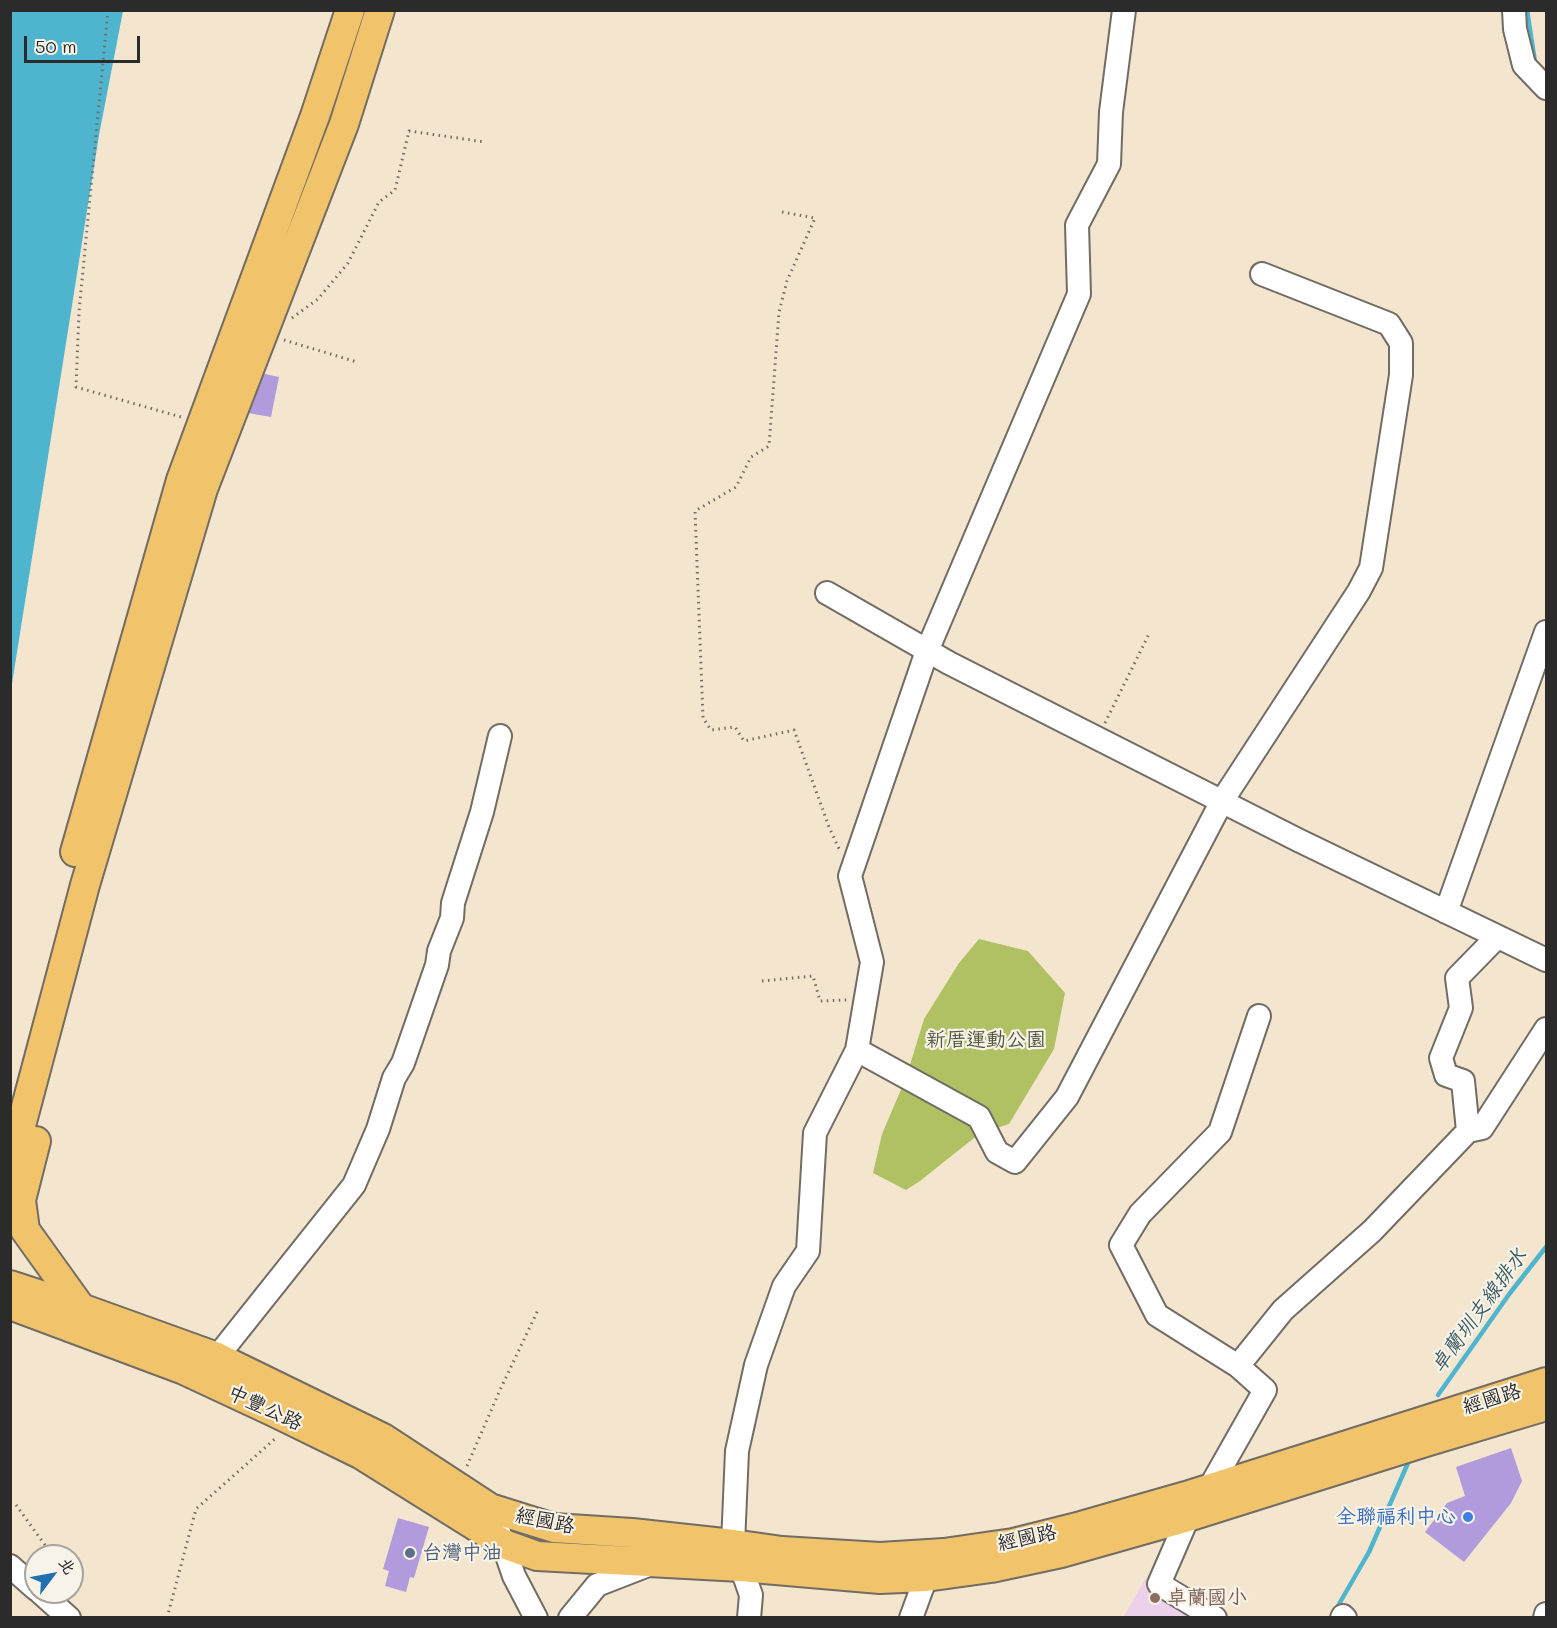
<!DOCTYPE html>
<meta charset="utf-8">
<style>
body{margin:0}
#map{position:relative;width:1557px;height:1628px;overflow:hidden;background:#f4e5ce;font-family:Mali,"LXGW WenKai TC",sans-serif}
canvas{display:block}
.frame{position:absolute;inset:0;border:12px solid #2b2b2b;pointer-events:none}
.north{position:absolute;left:24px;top:1544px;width:60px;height:60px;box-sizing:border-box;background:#f7f3e8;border:2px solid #a5a39c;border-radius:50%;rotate:58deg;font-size:16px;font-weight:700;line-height:24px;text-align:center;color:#2b2b2b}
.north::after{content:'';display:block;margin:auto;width:21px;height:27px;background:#1f6fb2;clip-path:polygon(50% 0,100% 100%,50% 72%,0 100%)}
.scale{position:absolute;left:24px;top:36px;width:116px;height:27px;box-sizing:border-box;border:3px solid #2b2b2b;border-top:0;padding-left:8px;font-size:18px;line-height:21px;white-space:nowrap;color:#2b2b2b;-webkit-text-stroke:4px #f7f3e8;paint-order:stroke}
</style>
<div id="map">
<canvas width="1557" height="1628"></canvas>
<div class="frame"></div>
<div class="north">北</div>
<div class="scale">50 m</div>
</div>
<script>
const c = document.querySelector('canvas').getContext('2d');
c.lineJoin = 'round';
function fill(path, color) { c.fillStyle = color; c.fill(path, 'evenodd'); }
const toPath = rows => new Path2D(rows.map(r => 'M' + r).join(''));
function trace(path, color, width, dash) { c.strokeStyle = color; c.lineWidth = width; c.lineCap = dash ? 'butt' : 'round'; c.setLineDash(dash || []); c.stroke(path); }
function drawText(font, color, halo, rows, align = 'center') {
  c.font = font + ' Mali,"LXGW WenKai TC",sans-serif'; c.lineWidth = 4.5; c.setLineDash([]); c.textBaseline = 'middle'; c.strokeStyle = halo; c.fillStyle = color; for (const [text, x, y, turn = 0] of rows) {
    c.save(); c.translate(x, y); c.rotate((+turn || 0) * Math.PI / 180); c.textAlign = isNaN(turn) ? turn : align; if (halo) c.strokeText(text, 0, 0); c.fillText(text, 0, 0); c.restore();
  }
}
const built = toPath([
 [1145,1579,1205,1617,1123,1618]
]);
const green = toPath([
 [979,939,1028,951,1065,993,1054,1049,1009,1124,979,1134,920,1181,906,1190,873,1173,882,1134,906,1078,924,1019,959,963]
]);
const water = toPath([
 [11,10,123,11,99,135,11,690]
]);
const stream = toPath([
 [1527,10,1535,62,1534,66],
 [1438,1395,1510,1293,1546,1247],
 [1331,1618,1369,1552,1408,1463]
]);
const building = toPath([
 [256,372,279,377,271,417,248,413],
 [1511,1448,1522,1481,1511,1503,1464,1562,1425,1532,1447,1503,1465,1496,1456,1467],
 [398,1518,429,1527,414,1578,410,1577,406,1592,385,1586,389,1571,383,1569]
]);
const path = toPath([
 [108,10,79,312,76,387,181,417],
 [782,212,815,218,787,281,779,312,769,446,751,457,736,487,695,511,703,718,711,730,735,727,744,741,794,730,829,827,840,851],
 [292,318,318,299,348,263,379,202,395,190,409,131,485,142],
 [284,340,357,362],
 [1105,723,1150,632],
 [762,981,813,976,820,1001,847,1000],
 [467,1466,500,1390,538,1310],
 [16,1505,53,1556],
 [72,1581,75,1586,73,1596],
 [167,1618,196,1509,277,1437]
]);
const minor = toPath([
 [1514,10,1515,29,1524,65,1546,88],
 [827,593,949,663,1298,840,1546,960],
 [1446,912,1546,632],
 [857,1050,979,1117,997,1152,1015,1162,1067,1097,1222,801,1359,591,1371,568,1401,375,1401,343,1389,324,1262,274],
 [1468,1131,1482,1128,1546,1029],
 [217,1357,354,1185,378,1129,394,1078,403,1063,437,965,439,951,452,918,453,903,482,812,500,736],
 [1238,1366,1283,1310,1372,1231,1468,1131,1463,1081,1446,1075,1441,1058,1461,1008,1457,978,1497,937],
 [1209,1489,1265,1390,1238,1366,1157,1315,1121,1245,1140,1214,1220,1132,1259,1016],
 [1187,1506,1188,1517,1159,1584,1215,1618],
 [499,1532,514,1576,536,1618],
 [10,1566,36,1589],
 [40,1592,69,1618],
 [570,1618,597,1585,651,1564],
 [749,1618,751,1595,733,1544,737,1451,756,1365,784,1286,808,1251,815,1133,857,1050,872,962,850,876,927,651,1079,294,1077,225,1109,164,1111,112,1124,10],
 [911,1618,926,1577],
 [1342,1618,1343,1616,1345,1618],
 [1545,1618,1546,1614]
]);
const major = toPath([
 [75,852,181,480,315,116,350,10],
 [36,1141,21,1200,25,1230,81,1308],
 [10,1167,85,885,203,489,344,124,380,10],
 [10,1285,81,1308,217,1357,383,1438,490,1508,554,1528,632,1533,733,1544,782,1551,880,1557,944,1553,1013,1543,1081,1526,1186,1496,1546,1382],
 [10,1305,184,1370,274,1412,360,1454,504,1544,537,1556,741,1567,880,1579,926,1577,991,1568,1061,1553,1188,1517,1426,1442,1546,1406]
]);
const markers = [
 [1468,1517,6,"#3f7fe0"],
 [410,1553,6,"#5c6f8a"],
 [1155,1598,6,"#8d6e63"]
];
const parkNames = [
 ["新厝運動公園",986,1040]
];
const streetNames = [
 ["經國路",1492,1399,-17],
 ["中豐公路",265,1408,25],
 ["經國路",545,1521,12],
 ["經國路",1027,1538,-12]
];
const shopNames = [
 ["全聯福利中心",1456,1517]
];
const serviceNames = [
 ["台灣中油",422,1553]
];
const educationNames = [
 ["卓蘭國小",1167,1598]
];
const waterNames = [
 ["卓蘭圳支線排水",1479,1311,-54]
];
fill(built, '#ecd1ea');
fill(green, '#b0c164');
fill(water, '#4fb4ce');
trace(stream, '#4fb4ce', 4.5);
fill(building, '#b19bdd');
trace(minor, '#716c64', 26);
trace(major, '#716c64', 32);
trace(path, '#716c64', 3, [1.5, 4.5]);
trace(minor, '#fff', 22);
trace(major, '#f1c36a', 28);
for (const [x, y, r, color] of markers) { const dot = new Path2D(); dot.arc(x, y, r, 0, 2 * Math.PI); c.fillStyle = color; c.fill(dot); trace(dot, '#f7f3e8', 2); }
drawText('20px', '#53583c', '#f7f3e8', parkNames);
drawText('20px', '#2b2b2b', '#f7f3e8', streetNames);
drawText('20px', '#366cbe', '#f7f3e8', shopNames, 'right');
drawText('20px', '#4e5e75', '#f7f3e8', serviceNames, 'left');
drawText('20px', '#785e54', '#f7f3e8', educationNames, 'left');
drawText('italic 21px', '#385b64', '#f7f3e8', waterNames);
</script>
